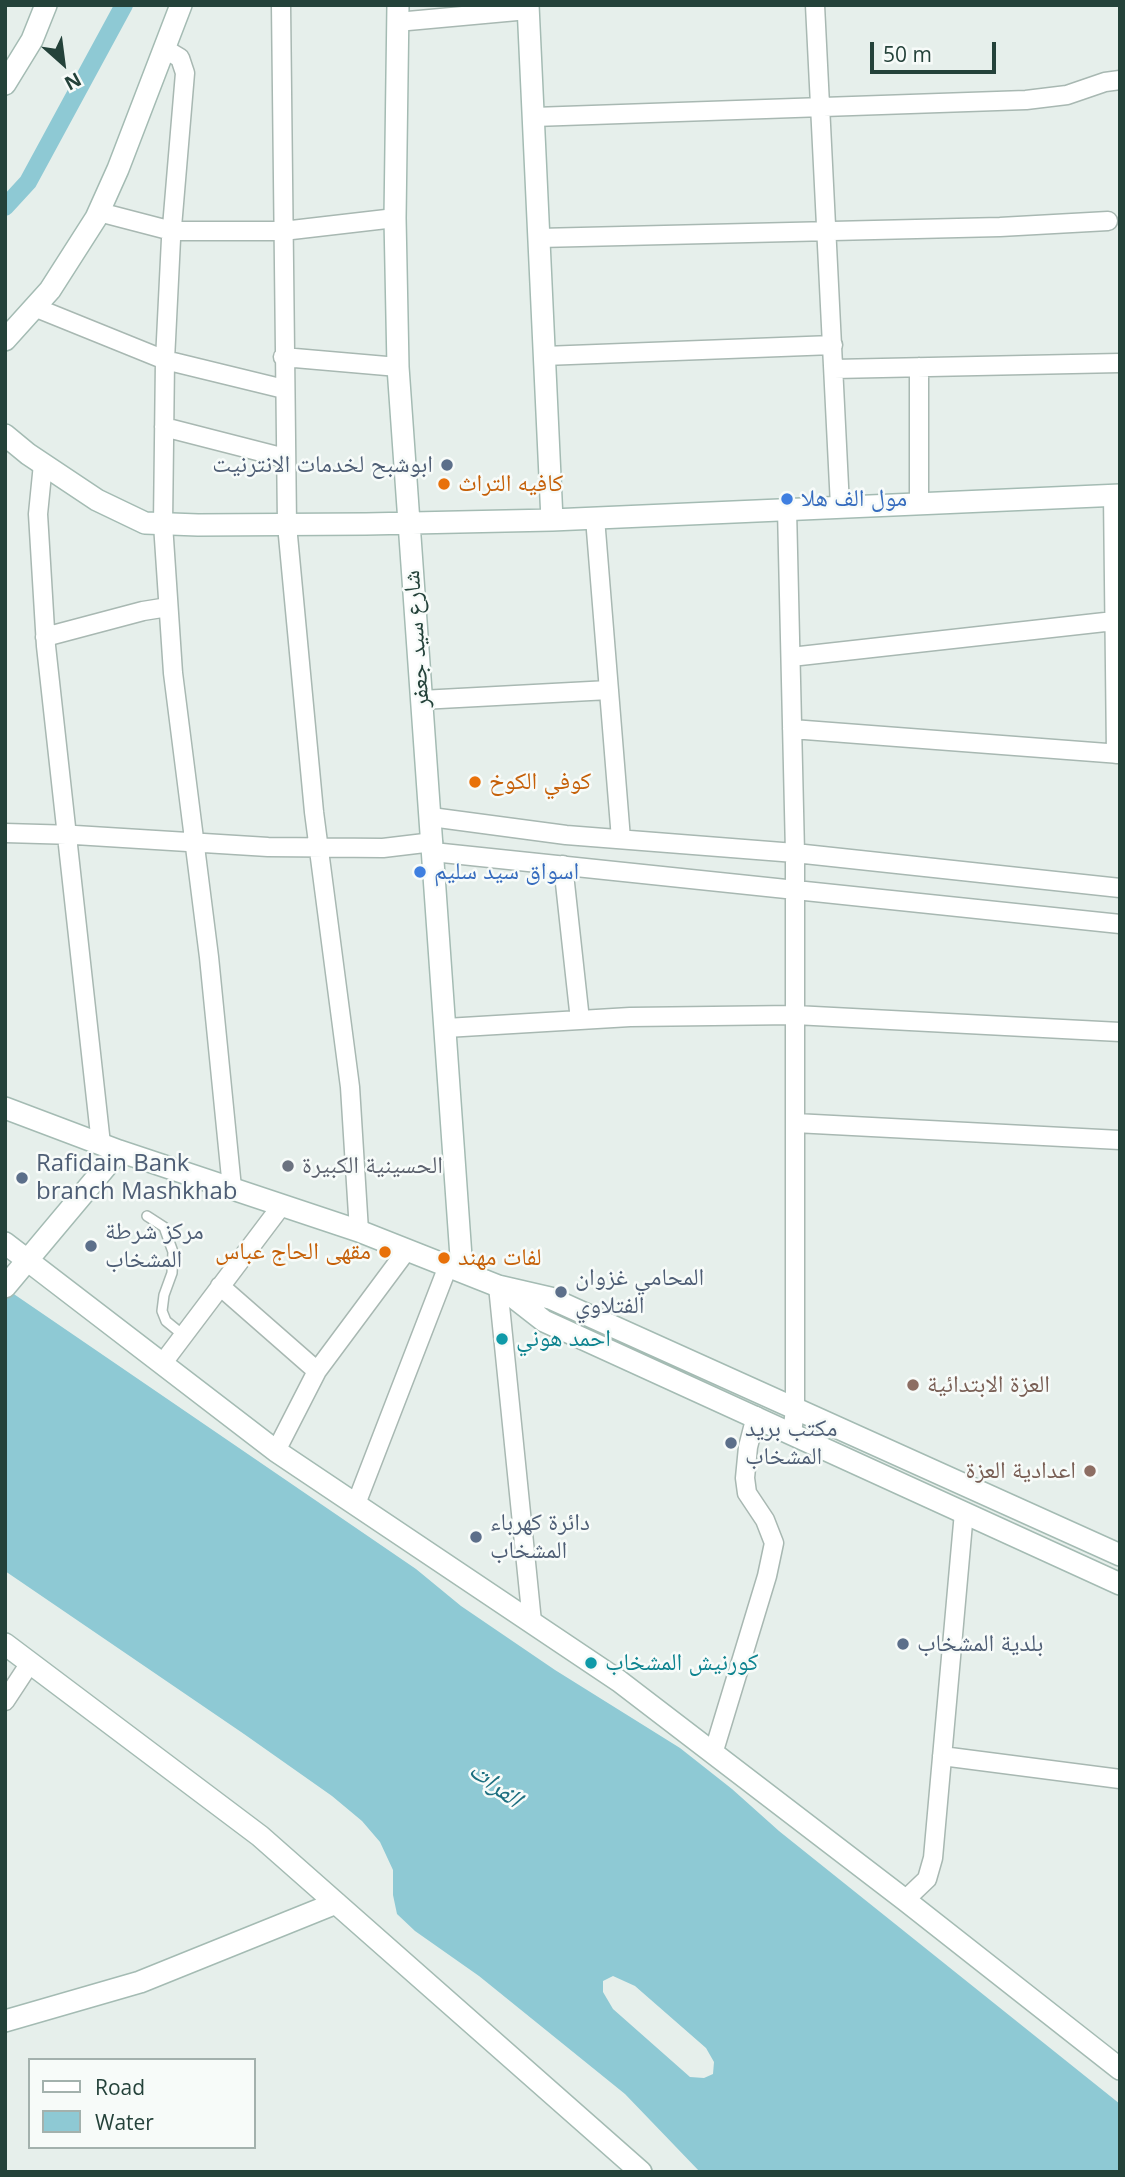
<!DOCTYPE html>
<meta charset="utf-8">
<style>
body{margin:0}
#map{position:relative;width:1125px;height:2177px;overflow:hidden;background:#e6efeb;font-family:"Open Sans",sans-serif}
canvas{display:block}
.frame{position:absolute;inset:0;border:7px solid #24423a;pointer-events:none}
.legend{position:absolute;left:28px;top:2058px;width:228px;height:91px;box-sizing:border-box;background:#f7fbf9;border:2px solid #a3b1ad;margin:0;padding:9px 12px;list-style:none;font-size:21px;color:#24423a}
.legend li{display:flex;align-items:center;gap:14px;height:35px}
.legend b{width:35px;border:2px solid #a3b1ad}
.north{position:absolute;left:28px;top:28px;width:70px;height:70px;-webkit-text-stroke:5px #f7fbf9;paint-order:stroke;rotate:152deg;font-size:19px;font-weight:700;line-height:28px;text-align:center;color:#24423a}
.north::after{content:'';display:block;margin:auto;width:24px;height:32px;background:#24423a;clip-path:polygon(50% 0,100% 100%,50% 72%,0 100%)}
.scale{position:absolute;left:870px;top:42px;width:126px;height:32px;box-sizing:border-box;border:4px solid #24423a;border-top:0;padding-left:9px;font-size:21px;line-height:24px;white-space:nowrap;color:#24423a;-webkit-text-stroke:5px #f7fbf9;paint-order:stroke}
</style>
<div id="map">
<canvas width="1125" height="2177"></canvas>
<div class="frame"></div>
<ul class="legend">
<li><b style="height:9px;background:#fff"></b>Road</li>
<li><b style="height:19px;background:#8ec9d4"></b>Water</li>
</ul>
<div class="north">N</div>
<div class="scale">50 m</div>
</div>
<script>
const c = document.querySelector('canvas').getContext('2d');
c.lineJoin = 'round';
function fill(path, color) { c.fillStyle = color; c.fill(path, 'evenodd'); }
const toPath = rows => new Path2D(rows.map(r => 'M' + r).join(''));
function trace(path, color, width, dash) { c.strokeStyle = color; c.lineWidth = width; c.lineCap = dash ? 'butt' : 'round'; c.setLineDash(dash || []); c.stroke(path); }
function drawText(font, color, halo, rows, align = 'center') {
  c.font = font + ' "Open Sans","Noto Naskh Arabic",sans-serif'; c.lineWidth = 5; c.setLineDash([]); c.textBaseline = 'middle'; c.strokeStyle = halo; c.fillStyle = color; for (const [text, x, y, turn = 0] of rows) {
    c.save(); c.translate(x, y); c.rotate((+turn || 0) * Math.PI / 180); c.textAlign = isNaN(turn) ? turn : align; if (halo) c.strokeText(text, 0, 0); c.fillText(text, 0, 0); c.restore();
  }
}
const water = toPath([
 [5,1288,416,1569,461,1606,555,1670,680,1748,732,1789,779,1831,1120,2104,1120,2172,700,2172,625,2094,479,1976,415,1931,397,1914,393,1895,393,1870,380,1842,362,1821,332,1796,244,1734,5,1571],
 [613,1976,635,1986,706,2048,714,2062,713,2074,704,2078,690,2077,613,2009,603,1992,603,1981]
]);
const canal = toPath([
 [5,207,28,182,124,5]
]);
const lane = toPath([
 [147,1216,164,1227,173,1252,172,1273,164,1295,162,1311,166,1321,183,1335]
]);
const street = toPath([
 [281,5,287,525,314,812,350,1087,359,1231],
 [815,5,840,506],
 [397,22,528,10],
 [165,49,180,58,185,73,171,239,165,360,163,524,173,673,209,957,232,1188],
 [534,117,1026,100,1067,95,1105,82,1120,80],
 [99,212,172,231,283,231,395,218],
 [539,238,1000,227,1108,221],
 [34,307,165,360,284,389],
 [544,356,833,345],
 [283,357,398,367],
 [834,369,1120,363],
 [164,427,285,458],
 [43,464,38,514,46,646,101,1144],
 [1113,495,1116,754],
 [919,503,919,367],
 [787,509,795,853,795,1410,792,1433],
 [595,518,621,839],
 [45,637,143,611,168,607],
 [791,657,1114,621],
 [421,700,609,690],
 [792,729,1120,754],
 [431,817,566,835,795,853,1120,888],
 [5,833,75,835,268,847,383,848,433,842],
 [433,852,1120,924],
 [563,865,580,1020],
 [446,1028,630,1017,795,1015,1120,1032],
 [795,1123,1120,1140],
 [220,1286,317,1371],
 [498,1286,532,1622],
 [162,1364,282,1205],
 [276,1451,317,1371,407,1250],
 [356,1504,448,1266],
 [5,1701,30,1663],
 [713,1754,767,1576,774,1543,765,1520,747,1493,745,1478,748,1447,756,1416],
 [942,1756,1120,1779],
 [905,1900,927,1879,933,1858,964,1512]
]);
const secondary = toPath([
 [398,5,395,218,398,367,462,1271],
 [528,5,552,520],
 [5,84,32,40,46,5],
 [5,340,50,290,96,218,118,169,181,5],
 [5,435,28,454,97,500,145,523,198,525,366,524,552,520,1120,495],
 [5,1108,119,1151,359,1231,498,1286,550,1298,1120,1555],
 [5,1243,276,1451,619,1681,905,1900,1120,2069],
 [5,1287,119,1151],
 [503,1289,544,1321,1120,1584],
 [5,1644,260,1836,641,2172],
 [5,2021,140,1982,336,1903]
]);
const markers = [
 [447,465,7,"#5c6f8a"],
 [444,484,7,"#e8710a"],
 [787,499,7,"#3f7fe0"],
 [475,782,7,"#e8710a"],
 [420,872,7,"#3f7fe0"],
 [288,1166,7,"#6b7280"],
 [22,1178,7,"#5c6f8a"],
 [91,1246,7,"#5c6f8a"],
 [385,1252,7,"#e8710a"],
 [444,1258,7,"#e8710a"],
 [561,1292,7,"#5c6f8a"],
 [502,1339,7,"#0f9aa8"],
 [913,1385,7,"#8d6e63"],
 [731,1443,7,"#5c6f8a"],
 [1090,1471,7,"#8d6e63"],
 [476,1537,7,"#5c6f8a"],
 [903,1644,7,"#5c6f8a"],
 [591,1663,7,"#0f9aa8"]
];
const serviceNames = [
 ["ابوشبح لخدمات الانترنيت",433,465,"right"],
 ["Rafidain Bank",36,1164],
 ["branch Mashkhab",36,1192],
 ["مركز شرطة",105,1232],
 ["المشخاب",105,1260],
 ["المحامي غزوان",575,1278],
 ["الفتلاوي",575,1306],
 ["مكتب بريد",745,1429],
 ["المشخاب",745,1457],
 ["دائرة كهرباء",490,1523],
 ["المشخاب",490,1551],
 ["بلدية المشخاب",917,1644]
];
const foodNames = [
 ["كافيه التراث",458,484],
 ["كوفي الكوخ",489,782],
 ["مقهى الحاج عباس",371,1252,"right"],
 ["لفات مهند",458,1258]
];
const shopNames = [
 ["مول الف هلا",801,499],
 ["اسواق سيد سليم",434,872]
];
const streetNames = [
 ["شارع سيد جعفر",417,639,-94]
];
const worshipNames = [
 ["الحسينية الكبيرة",302,1166]
];
const cultureNames = [
 ["احمد هوني",516,1339],
 ["كورنيش المشخاب",605,1663]
];
const educationNames = [
 ["العزة الابتدائية",927,1385],
 ["اعدادية العزة",1076,1471,"right"]
];
const waterNames = [
 ["الفرات",495,1785,37]
];
fill(water, '#8ec9d4');
trace(canal, '#8ec9d4', 18);
trace(lane, '#a8b8b2', 12);
trace(street, '#a8b8b2', 21);
trace(secondary, '#a4bbb3', 24);
trace(lane, '#fff', 9);
trace(street, '#fff', 18);
trace(secondary, '#fff', 21);
for (const [x, y, r, color] of markers) { const dot = new Path2D(); dot.arc(x, y, r, 0, 2 * Math.PI); c.fillStyle = color; c.fill(dot); trace(dot, '#f7fbf9', 2.5); }
drawText('24px', '#4e5e75', '#f7fbf9', serviceNames, 'left');
drawText('24px', '#c56008', '#f7fbf9', foodNames, 'left');
drawText('24px', '#366cbe', '#f7fbf9', shopNames, 'left');
drawText('24px', '#24423a', '#f7fbf9', streetNames);
drawText('24px', '#5b616d', '#f7fbf9', worshipNames, 'left');
drawText('24px', '#0d838f', '#f7fbf9', cultureNames, 'left');
drawText('24px', '#785e54', '#f7fbf9', educationNames, 'left');
drawText('italic 26px', '#1c6f80', '#f7fbf9', waterNames);
</script>
